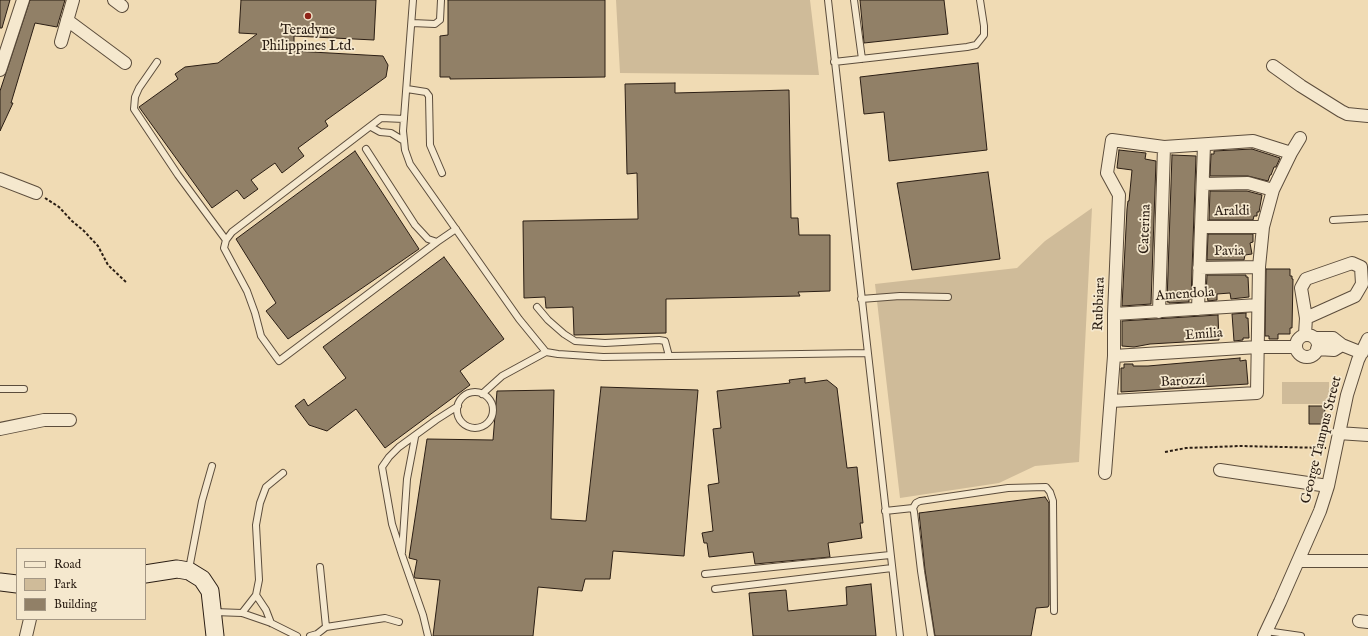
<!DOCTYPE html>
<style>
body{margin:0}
#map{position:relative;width:1368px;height:636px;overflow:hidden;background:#f0dbb4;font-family:"IM FELL English",serif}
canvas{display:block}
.legend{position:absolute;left:16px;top:548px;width:130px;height:72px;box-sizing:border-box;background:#f5e8ce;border:1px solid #a49784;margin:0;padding:5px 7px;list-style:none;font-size:12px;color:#2b1e14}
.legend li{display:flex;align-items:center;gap:8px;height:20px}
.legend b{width:20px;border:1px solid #a49784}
</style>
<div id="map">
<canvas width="1368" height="636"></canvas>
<ul class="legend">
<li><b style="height:5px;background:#f5e8ce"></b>Road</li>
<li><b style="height:11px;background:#cfbb99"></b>Park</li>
<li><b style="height:11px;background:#918067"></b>Building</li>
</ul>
</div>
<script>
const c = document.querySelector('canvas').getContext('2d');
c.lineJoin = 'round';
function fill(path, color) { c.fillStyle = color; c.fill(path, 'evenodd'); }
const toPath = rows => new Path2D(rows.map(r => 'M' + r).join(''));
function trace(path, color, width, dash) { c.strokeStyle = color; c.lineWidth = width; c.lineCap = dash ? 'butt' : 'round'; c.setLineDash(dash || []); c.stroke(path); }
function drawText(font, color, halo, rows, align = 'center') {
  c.font = font + ' "IM FELL English",serif'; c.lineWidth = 3.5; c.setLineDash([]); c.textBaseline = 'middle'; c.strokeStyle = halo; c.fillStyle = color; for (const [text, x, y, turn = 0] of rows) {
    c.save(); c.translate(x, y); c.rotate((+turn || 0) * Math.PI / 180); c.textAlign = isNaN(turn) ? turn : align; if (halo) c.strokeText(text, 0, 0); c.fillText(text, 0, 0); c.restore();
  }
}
const green = toPath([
 [616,0,810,0,819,75,620,73],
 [1092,208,1079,462,1035,466,999,483,900,498,875,284,1017,268,1045,241],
 [1282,382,1329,382,1329,404,1282,404]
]);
const building = toPath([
 [0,0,10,0,2,28,0,28,0,0],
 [30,0,65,0,57,27,35,23,11,103,13,103,0,131,0,91,30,0],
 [241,0,376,0,374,40,294,36,294,51,383,56,388,65,386,77,325,121,328,126,298,148,304,156,282,173,275,163,251,180,258,189,244,199,237,190,212,208,139,107,178,79,175,74,185,67,218,63,257,34,239,33,241,0],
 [448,0,605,0,605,77,450,79,450,77,440,77,440,36,448,35,448,0],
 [860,0,944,0,948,34,864,43,860,0],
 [978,63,987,150,889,161,884,112,864,114,860,77,978,63],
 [675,83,675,93,789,90,791,218,798,218,799,235,830,235,830,291,798,292,800,296,666,299,666,333,574,335,573,307,546,308,545,297,524,298,523,221,638,219,637,173,627,174,625,84,675,83],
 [1252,149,1280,158,1276,167,1274,167,1271,175,1270,175,1268,181,1248,176,1210,176,1211,154,1214,154,1214,151,1252,149],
 [1119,150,1146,153,1145,159,1156,161,1151,304,1122,306,1127,209,1128,201,1129,201,1132,170,1117,168,1119,150],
 [355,151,419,249,288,339,266,311,276,303,236,239,355,151],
 [1172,155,1196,156,1191,299,1189,299,1189,302,1169,303,1169,302,1167,302,1172,155],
 [988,172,1000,259,912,270,897,183,988,172],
 [1210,191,1247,191,1262,195,1259,212,1257,212,1257,216,1254,216,1253,220,1209,220,1210,191],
 [1208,234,1253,234,1253,242,1250,243,1252,254,1245,255,1244,260,1207,260,1208,234],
 [444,257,504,339,460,371,470,385,385,448,356,409,327,431,309,425,295,406,304,399,308,406,346,378,323,347,444,257],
 [1266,269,1290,269,1290,276,1292,276,1292,279,1293,279,1292,328,1290,328,1290,334,1278,334,1278,339,1269,339,1269,336,1265,336,1266,269],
 [1207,275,1246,275,1246,277,1248,277,1249,297,1231,299,1230,293,1217,294,1217,300,1208,301,1207,295,1206,295,1207,275],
 [1246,313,1246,318,1248,318,1249,338,1243,338,1243,340,1234,341,1232,314,1246,313],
 [1218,315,1219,340,1150,344,1134,347,1122,346,1122,321,1218,315],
 [1240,358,1240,361,1246,360,1248,384,1121,392,1121,368,1124,368,1124,364,1133,364,1133,366,1148,366,1240,358],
 [805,378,805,383,827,380,837,388,847,468,857,467,863,523,860,523,862,538,828,543,830,557,755,564,753,552,709,557,707,543,704,543,702,533,713,531,708,485,719,483,713,429,721,428,717,391,790,383,789,380,805,378],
 [601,387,698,390,684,556,613,551,610,579,585,579,582,591,538,587,533,636,433,636,440,580,415,578,414,576,417,560,409,558,427,439,493,440,497,391,554,390,551,519,586,521,601,387],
 [1309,406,1325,406,1324,424,1309,424,1309,406],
 [1045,497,1049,503,1049,605,1048,607,1036,608,1031,636,935,636,925,570,919,513,1045,497],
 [871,584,876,636,753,636,749,593,786,590,788,611,847,605,846,587,871,584]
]);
const path = toPath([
 [45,198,59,207,72,221,84,231,98,246,108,265,126,282],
 [1165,452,1186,448,1241,446,1326,448]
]);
const lane = toPath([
 [413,0,403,131,405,150,410,164,519,319,546,352,558,354,603,357,867,353],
 [828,0,900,636],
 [854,0,862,59],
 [412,23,435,24,440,20,441,0],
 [157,62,139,88,135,97,134,109,178,175,226,240],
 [834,62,967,47,976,45,984,35,984,26,980,0],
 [407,89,426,92,429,96,430,145,442,173],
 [404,119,381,118,232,232,226,240,224,248,247,291,255,313,261,336,279,361,437,242],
 [371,127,380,132,391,133,404,141],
 [366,149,415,225,428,239,437,242,456,229],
 [1333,220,1368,218],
 [861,299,900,296,948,297],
 [537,307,548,320,564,334,575,341,605,343,659,340,665,341,669,356],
 [0,389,24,389],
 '457 410a18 18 0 1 1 36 0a18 18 0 1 1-36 0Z',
 [482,394,502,376,546,352],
 [885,511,913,508],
 [402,552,407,479,415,437],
 [320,567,326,627],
 [189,569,202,501,212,466],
 [705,574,890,555],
 [715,589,892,568],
 [256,595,266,610,271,623],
 [214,612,242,613,271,623,297,636],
 [242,613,256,595,259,580,256,525,260,503,266,487,283,473],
 [1266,631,1301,636],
 [310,636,317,634,326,627,385,618,399,622],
 [428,636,423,615,402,555,392,524,382,467,389,457,399,447,436,420,458,406],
 [931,636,921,571,914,512,913,508,916,503,920,501,1008,488,1046,487,1050,492,1053,501,1054,611]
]);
const street = toPath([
 [114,0,122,6],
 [67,20,125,63],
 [61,42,73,0],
 [1273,66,1301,86,1341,111,1347,114,1368,116],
 [0,70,23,0],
 [0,179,36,193],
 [1203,184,1248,183,1273,190],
 [1201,227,1263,227],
 [1199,268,1259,267],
 [1198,309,1204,145],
 [1159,312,1164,147],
 [1114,314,1258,305],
 [1305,334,1306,318,1355,296,1362,284,1361,267,1352,263,1306,279,1301,288,1306,318],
 '1296 346a11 11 0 1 1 22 0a11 11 0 1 1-22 0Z',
 [1316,338,1333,338,1342,345,1362,353],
 [1317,349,1334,350,1342,345],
 [1114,356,1258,347,1295,347],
 [1111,401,1257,393,1259,267,1263,227,1273,190,1291,153,1300,138],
 [0,429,44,420,70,420],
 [1338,433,1368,435],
 [1220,470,1328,486],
 [1105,473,1114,356,1114,314,1119,195,1107,173,1112,140,1164,147,1253,141,1291,153],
 [1299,561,1368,561],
 [1359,621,1368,622],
 [26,636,30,619],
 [1264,636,1280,602,1320,511,1328,486,1347,395,1358,360,1368,339]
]);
const secondary = toPath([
 [145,574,177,569,189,571,202,579,210,591,215,636],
 [0,582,17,584]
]);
const markers = [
 [308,16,4,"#8f2418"]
];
const poiNames = [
 ["Teradyne",308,31],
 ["Philippines Ltd.",308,47]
];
const streetNames = [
 ["Araldi",1232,212,-1],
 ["Caterina",1146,229,-88],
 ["Pavia",1229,252,-1],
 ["Amendola",1185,295,-4],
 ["Rubbiara",1100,304,-88],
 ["Emilia",1204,335,-4],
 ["Barozzi",1183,382,-3],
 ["George Tampus Street",1322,440,-76]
];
fill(green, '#cfbb99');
fill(building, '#918067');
trace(building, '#2b1e14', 1);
trace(lane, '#5c4d3c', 8);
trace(street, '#5c4d3c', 14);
trace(secondary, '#2b1e14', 19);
trace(path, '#2b1e14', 2, [3, 2]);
trace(lane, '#f5e8ce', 6);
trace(street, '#f5e8ce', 12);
trace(secondary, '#f5e8ce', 17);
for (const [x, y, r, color] of markers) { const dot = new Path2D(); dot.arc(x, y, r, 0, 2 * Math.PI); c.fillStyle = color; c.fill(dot); trace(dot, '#f5e8ce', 1.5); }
drawText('14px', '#2b1e14', '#f5e8ce', poiNames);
drawText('14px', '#2b1e14', '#f5e8ce', streetNames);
</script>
